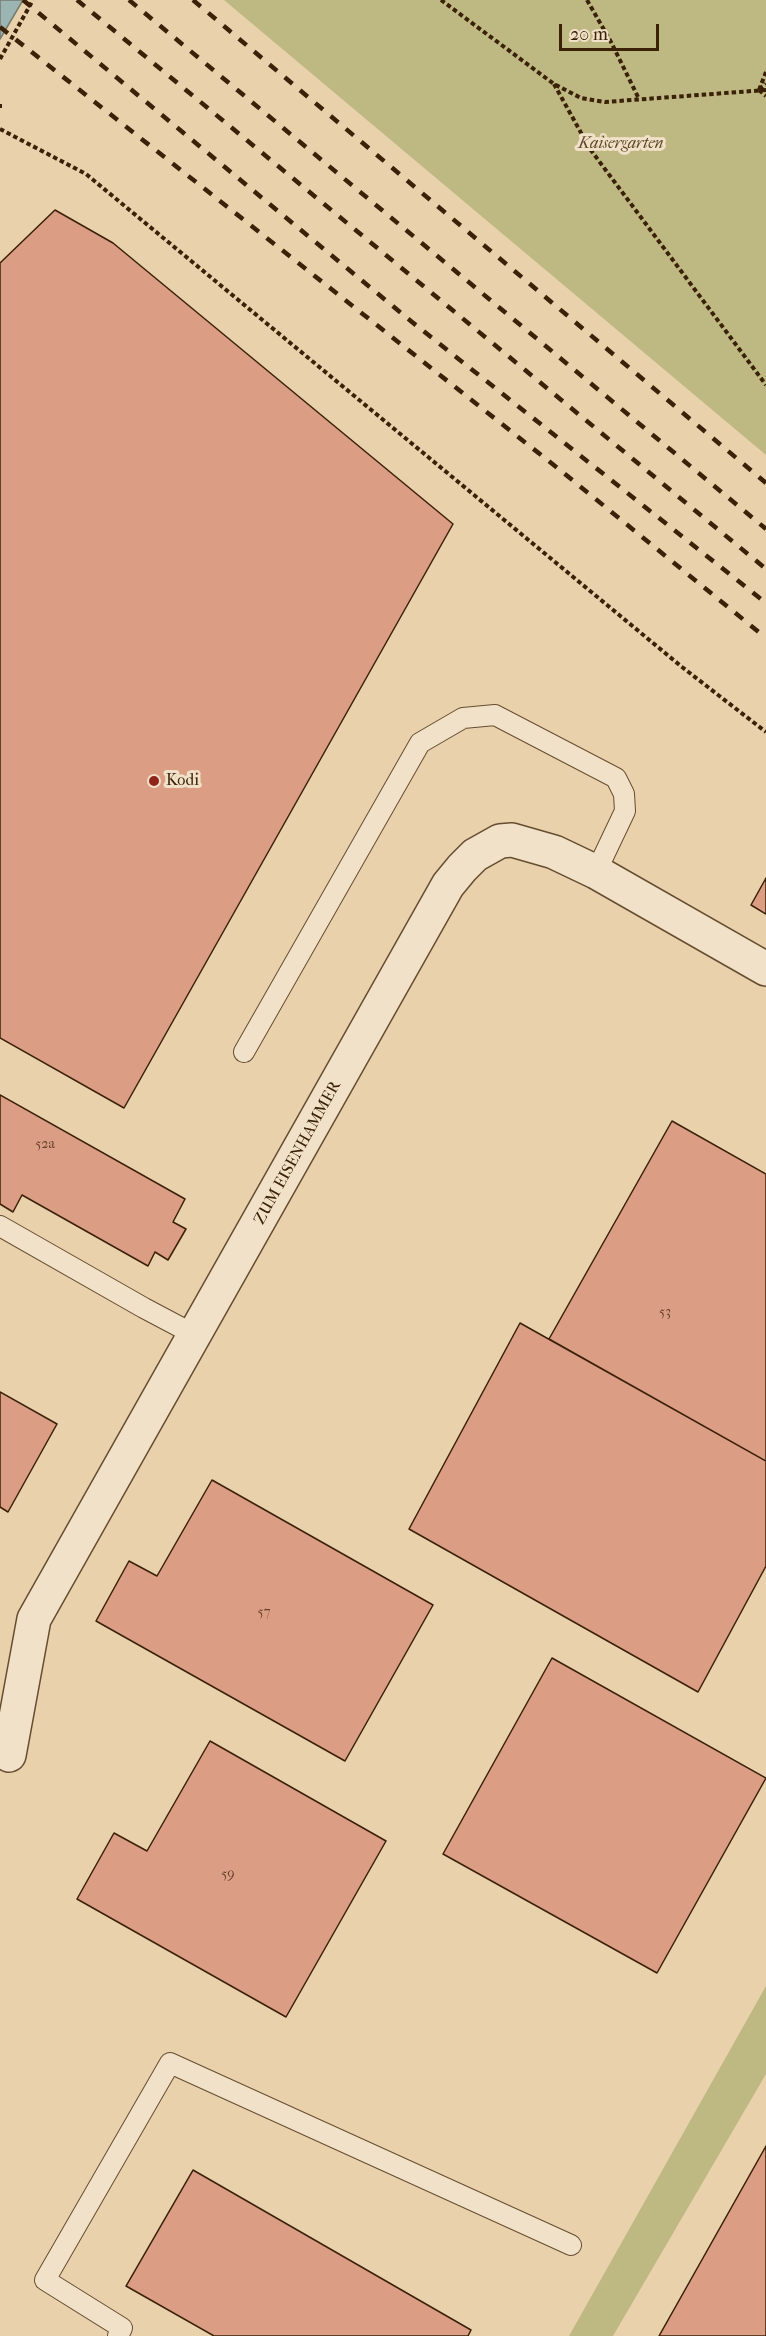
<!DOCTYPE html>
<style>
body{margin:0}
#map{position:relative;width:766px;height:2336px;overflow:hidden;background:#e8d1ab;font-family:"IM FELL French Canon",serif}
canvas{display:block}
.scale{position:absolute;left:559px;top:24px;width:100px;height:27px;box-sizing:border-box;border:3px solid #3b2107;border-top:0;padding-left:8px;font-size:18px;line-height:21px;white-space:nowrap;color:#3b2107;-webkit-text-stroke:4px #f0e1c8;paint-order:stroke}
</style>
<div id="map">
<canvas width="766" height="2336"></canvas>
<div class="scale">20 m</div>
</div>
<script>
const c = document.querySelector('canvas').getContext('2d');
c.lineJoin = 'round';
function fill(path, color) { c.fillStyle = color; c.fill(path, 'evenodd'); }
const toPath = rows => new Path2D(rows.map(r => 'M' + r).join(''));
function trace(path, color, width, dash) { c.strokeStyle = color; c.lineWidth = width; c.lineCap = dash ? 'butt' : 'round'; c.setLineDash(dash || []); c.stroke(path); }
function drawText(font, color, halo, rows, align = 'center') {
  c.font = font + ' "IM FELL French Canon",serif'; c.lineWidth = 6; c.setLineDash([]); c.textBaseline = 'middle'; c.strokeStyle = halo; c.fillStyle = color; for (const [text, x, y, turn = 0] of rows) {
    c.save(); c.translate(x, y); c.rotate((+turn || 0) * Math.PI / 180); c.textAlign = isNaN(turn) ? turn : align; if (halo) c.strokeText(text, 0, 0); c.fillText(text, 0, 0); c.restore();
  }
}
const green = toPath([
 [224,0,766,0,766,455],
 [766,1986,766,2074,613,2336,569,2336]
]);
const water = toPath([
 [0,0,23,0,0,39,0,0]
]);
const building = toPath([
 [55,210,113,243,453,524,124,1108,0,1038,0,263,55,210],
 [766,878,766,914,751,905,766,878],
 [0,1095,185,1199,173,1222,186,1229,168,1260,155,1252,148,1266,22,1195,13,1212,0,1204,0,1095],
 [672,1121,766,1174,766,1461,549,1339,672,1121],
 [520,1323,766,1461,766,1566,698,1692,409,1529,520,1323],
 [0,1392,57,1424,8,1512,0,1507,0,1392],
 [212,1480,433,1605,345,1761,96,1621,129,1561,157,1576,212,1480],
 [552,1658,766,1778,657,1973,443,1854,552,1658],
 [210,1741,386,1841,286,2017,77,1899,114,1833,147,1851,210,1741],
 [766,2146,766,2336,659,2336,766,2146],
 [193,2170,471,2330,468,2336,214,2336,126,2286,193,2170]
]);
const path = toPath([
 [441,0,554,84,581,98,605,102,766,90],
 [587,0,611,42,639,99],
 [0,59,33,0],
 [554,84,590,149,766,385],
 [759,89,766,84],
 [759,90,766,72],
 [759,90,766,96],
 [0,104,0,108],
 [0,129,86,174,682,667,766,732]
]);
const service = toPath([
 [244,1052,420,743,463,718,495,715,616,778,624,794,625,811,596,872],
 [0,1226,144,1308,195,1335],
 [118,2336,122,2328,45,2280,170,2063,571,2245]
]);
const minor = toPath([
 [9,1755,34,1619,448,885,462,868,475,855,500,841,512,840,554,852,596,872,766,969]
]);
const rail = toPath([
 [23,0,412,322,766,603],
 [77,0,766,569],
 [129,0,766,529],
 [193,0,766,483],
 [0,27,560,470,766,638]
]);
const markers = [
 [154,781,6,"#8f2418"]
];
const numberNames = [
 ["52a",45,1145],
 ["53",665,1313],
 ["57",264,1613],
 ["59",228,1875]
];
const parkNames = [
 ["Kaisergarten",621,144]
];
const poiNames = [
 ["Kodi",166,781]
];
const streetNames = [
 ["ZUM EISENHAMMER",298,1153,-61]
];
fill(green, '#beb983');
fill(water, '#9bb5b3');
trace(water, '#757a6e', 1.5);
fill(building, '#db9d83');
trace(building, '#3b2107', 1.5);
trace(service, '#664d30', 22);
trace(minor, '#664d30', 36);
trace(path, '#3b2107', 4, [4.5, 3]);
trace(service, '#f0e1c8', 20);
trace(minor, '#f0e1c8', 33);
trace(rail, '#3b2107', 4.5, [10, 10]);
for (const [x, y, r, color] of markers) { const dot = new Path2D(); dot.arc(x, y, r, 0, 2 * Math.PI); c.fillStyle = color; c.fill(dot); trace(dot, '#f0e1c8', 2); }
drawText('14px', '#634026', null, numberNames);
drawText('italic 16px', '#5c4726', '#f0e1c8', parkNames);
drawText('16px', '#3b2107', '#f0e1c8', poiNames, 'left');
drawText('16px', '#3b2107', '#f0e1c8', streetNames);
</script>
